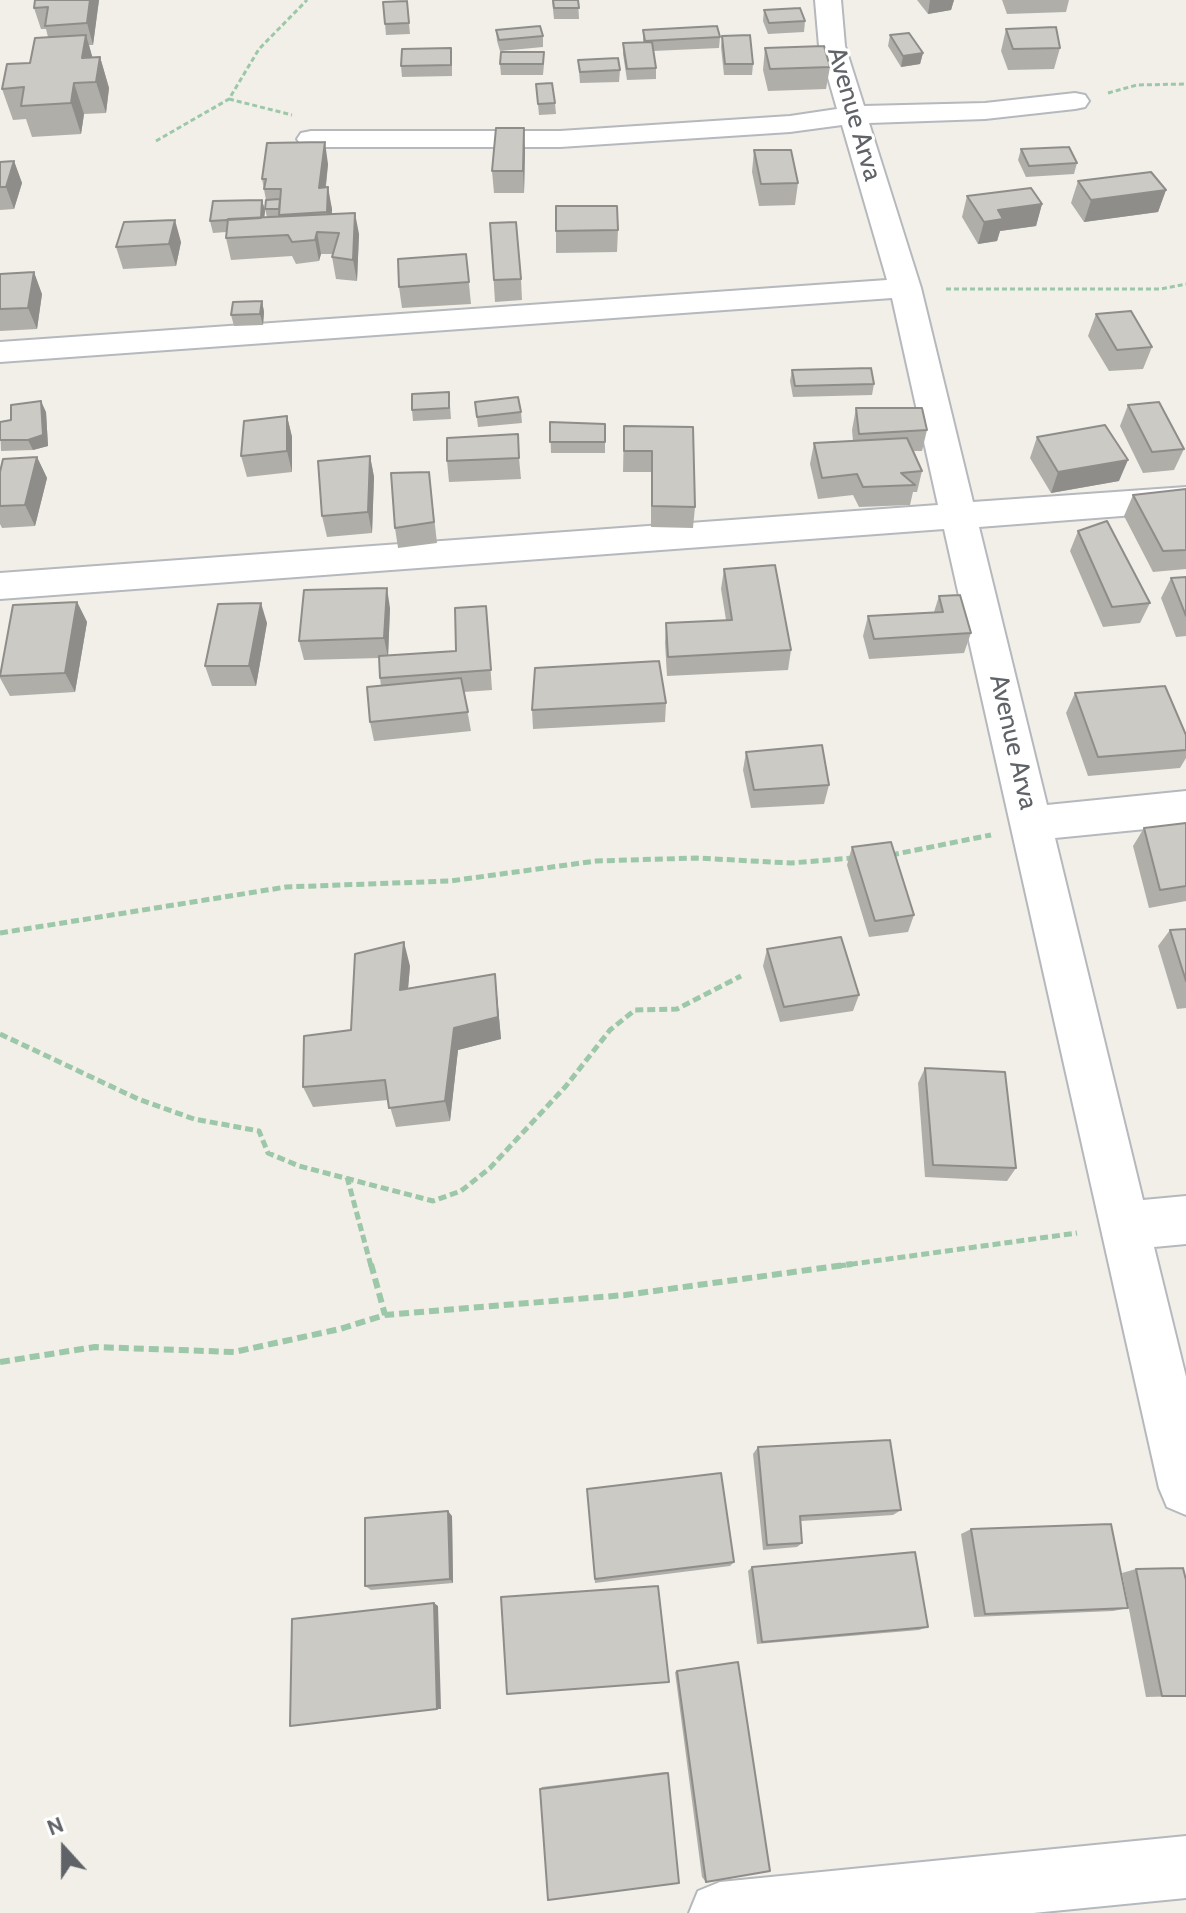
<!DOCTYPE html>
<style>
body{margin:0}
#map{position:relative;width:1186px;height:1913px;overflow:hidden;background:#f1efe8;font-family:Cabin,sans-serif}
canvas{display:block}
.north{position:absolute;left:24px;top:1809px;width:80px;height:80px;-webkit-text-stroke:6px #fff;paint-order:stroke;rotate:339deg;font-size:22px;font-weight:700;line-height:32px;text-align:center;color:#5f6368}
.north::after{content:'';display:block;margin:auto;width:28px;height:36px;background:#5f6368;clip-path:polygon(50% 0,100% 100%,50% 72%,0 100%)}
</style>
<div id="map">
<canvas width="1186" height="1913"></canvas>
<div class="north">N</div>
</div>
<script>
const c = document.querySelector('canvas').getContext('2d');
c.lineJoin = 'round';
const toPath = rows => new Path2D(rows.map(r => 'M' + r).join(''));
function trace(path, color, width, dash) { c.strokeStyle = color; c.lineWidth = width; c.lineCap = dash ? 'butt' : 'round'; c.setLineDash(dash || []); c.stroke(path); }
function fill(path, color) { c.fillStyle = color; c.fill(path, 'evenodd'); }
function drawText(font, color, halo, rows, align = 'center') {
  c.font = font + ' Cabin,sans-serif'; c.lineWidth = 6; c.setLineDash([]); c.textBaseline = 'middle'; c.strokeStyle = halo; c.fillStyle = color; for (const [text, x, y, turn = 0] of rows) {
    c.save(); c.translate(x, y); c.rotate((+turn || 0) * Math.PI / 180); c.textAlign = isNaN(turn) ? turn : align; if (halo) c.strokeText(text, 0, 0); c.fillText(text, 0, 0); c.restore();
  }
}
const pathFar2 = toPath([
 [1108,93,1137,85,1186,84],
 [229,99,292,115],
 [156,141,229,99,259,49,307,0],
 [946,289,1161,289,1186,284]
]);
const pathFar1 = toPath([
 [891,855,991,835],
 [0,933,286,887,450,881,596,861,696,858,791,863,853,858],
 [0,1034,138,1099,194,1119,259,1131,268,1153,299,1166,433,1201,461,1191,490,1168,566,1086,610,1030,635,1010,677,1009,741,976],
 [347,1177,371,1266],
 [838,1266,1077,1233]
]);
const path = toPath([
 [371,1264,385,1315],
 [0,1362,95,1347,234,1352,340,1329,385,1315,625,1295,852,1264]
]);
const minor = toPath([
 [815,0,841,0,845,46,864,106,985,103,1075,93,1085,95,1089,101,1085,107,1075,109,985,119,869,123,921,288,973,502,1186,487,1186,511,979,527,1047,805,1186,791,1186,825,1055,838,1143,1200,1186,1196,1186,1244,1154,1247,1186,1377,1186,1515,1167,1507,1159,1488,944,529,0,599,0,573,938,505,892,298,0,362,0,342,887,280,842,125,790,132,560,147,311,147,301,145,297,139,301,133,311,131,560,131,790,116,837,109,819,46,815,0],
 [1186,1836,1186,1898,1033,1913,689,1913,698,1891,720,1882,1186,1836]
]);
const wall = toPath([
 [99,0,93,45,89,45,92,57,100,57,109,88,106,113,84,114,81,134,32,137,26,119,13,120,2,89,30,63,48,37,46,29,41,29,34,8],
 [552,0,578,0,579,19,554,19],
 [917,0,954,0,951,10,928,14],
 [1002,0,1069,0,1066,12,1007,14],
 [407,1,410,34,386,35,385,24],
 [764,10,805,21,804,32,768,34,763,21],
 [1006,29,1060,48,1054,69,1008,70,1001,51],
 [496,30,543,36,543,47,500,51,497,41],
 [643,30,720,37,719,48,653,51,656,68,656,79,627,80,623,54,623,43,643,43],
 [890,35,923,53,920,64,901,67,888,46],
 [722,36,753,64,752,75,724,75,721,47],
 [765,48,830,67,826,89,768,91,763,70],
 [452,59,452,76,402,77,401,66],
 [578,60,620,70,619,82,580,83],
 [500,64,544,64,543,75,501,75],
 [536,84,555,103,556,114,539,115],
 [1021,149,1077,163,1074,174,1026,177,1018,160],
 [525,150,524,193,494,193,492,171],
 [754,150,798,183,795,205,759,206,752,172],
 [14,161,22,183,14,209,0,210,0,162],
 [328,164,326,187,332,209,332,214,359,234,357,281,336,279,332,257,333,254,321,254,319,261,296,264,292,256,231,260,226,238,226,232,213,233,210,221,262,200,265,211,264,217,267,217,265,209,266,200,262,179],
 [1078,181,1166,190,1158,212,1084,222,1071,203],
 [967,196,1042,204,1036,226,1000,231,997,241,978,244,962,217],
 [490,223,521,279,522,300,495,302],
 [618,230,617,252,556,253,556,231],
 [181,242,176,266,123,269,116,247],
 [466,254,471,304,402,308,399,287],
 [0,274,42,294,37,329,0,331],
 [262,301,264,312,263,325,234,326,231,315],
 [1096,314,1152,347,1143,369,1109,371,1088,336],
 [792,370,874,384,872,395,793,397,790,381],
 [449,392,451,419,413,421,412,410],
 [475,402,521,412,522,423,478,427],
 [1128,405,1184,449,1174,470,1143,473,1120,426],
 [856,408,927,430,922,451,914,451,922,471,917,492,913,492,910,505,859,507,853,495,818,499,810,464,814,443,853,441,852,430],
 [46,412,48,446,33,450,1,451,0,422],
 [287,416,292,437,292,472,247,477,241,456],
 [550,422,605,424,605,453,551,453],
 [624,426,693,427,695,507,693,528,651,527,651,472,623,472],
 [1037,437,1119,481,1051,493,1030,458],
 [370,456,374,477,372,533,327,537,322,516],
 [37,457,47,478,35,526,2,528,0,524,0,472],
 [519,458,521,479,449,482,447,461],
 [429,472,437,543,398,548,395,528],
 [1186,489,1186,569,1153,572,1124,516,1133,495],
 [1078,531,1150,603,1140,623,1103,627,1070,551],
 [724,569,791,650,788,670,667,676,665,643,666,623,726,620,721,589],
 [1186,577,1186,636,1176,637,1161,598,1171,578],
 [939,596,971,633,964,653,869,659,863,636,868,616,934,612],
 [77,602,87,622,75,692,10,696,0,678,0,671],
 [486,606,492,690,464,692,471,731,374,741,370,722,381,686,380,678,379,658,304,660,299,641,390,608,388,656,456,651],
 [267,623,256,686,212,686,205,666],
 [1075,693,1186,735,1186,758,1180,768,1088,776,1066,713],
 [666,703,665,722,533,729,532,710],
 [746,752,829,785,824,804,751,808,743,770],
 [1186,823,1186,901,1149,908,1133,846,1144,828],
 [852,847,914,915,908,932,869,937,847,865],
 [1186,929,1186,1008,1177,1009,1158,946,1170,930],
 [767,949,859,995,853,1011,780,1022,763,966],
 [410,966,408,988,495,974,501,1039,458,1050,450,1121,396,1127,388,1100,313,1107,303,1087],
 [925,1068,1016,1168,1007,1181,925,1177,918,1083],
 [758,1447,901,1510,893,1515,801,1521,802,1543,797,1547,763,1550,753,1454],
 [587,1489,734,1562,730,1566,595,1583],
 [452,1516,453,1583,371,1590,365,1586],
 [971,1529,1128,1608,1113,1611,974,1617,961,1534],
 [752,1567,928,1627,919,1630,757,1644,748,1571],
 [1136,1569,1186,1696,1146,1697,1122,1573],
 [677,1671,706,1882,702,1877,675,1672],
 [665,1772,668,1773,540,1789,542,1787]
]);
const shadedWall = toPath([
 [90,0,99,0,93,45,87,23],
 [930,0,954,0,951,10,928,14],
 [86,35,95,66,82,58],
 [923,53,920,64,901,67,903,56],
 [100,57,109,88,106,113,96,82],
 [74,83,84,114,81,134,71,103],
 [524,128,525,150,524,193,523,171],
 [325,142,328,164,323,210,319,188],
 [14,161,22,183,14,209,6,187],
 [328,187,332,209,331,234,327,212],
 [1166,190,1158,212,1084,222,1091,200],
 [262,200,265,211,263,230,261,219],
 [1042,204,1036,226,1000,231,997,241,978,244,984,222,998,210],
 [355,213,359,234,357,281,353,260],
 [175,220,181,242,176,266,169,244],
 [317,232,321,254,319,261,315,240],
 [34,272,42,294,37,329,28,308],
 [262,301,264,312,263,325,260,314],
 [41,401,46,412,48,446,33,450,28,440],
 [287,416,292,437,292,472,287,451],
 [370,456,374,477,372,533,368,512],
 [37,457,47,478,35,526,25,505],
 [1128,460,1119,481,1051,493,1058,472],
 [387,588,390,608,388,658,384,638],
 [77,602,87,622,75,692,65,673],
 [261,603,267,623,256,686,249,666],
 [404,942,410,966,406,1012,400,990],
 [495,974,501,1039,458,1050,450,1121,445,1101,454,1028],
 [448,1511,452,1516,453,1583,450,1579],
 [434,1603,438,1606,441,1709,437,1709]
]);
const building = toPath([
 [35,0,90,0,87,23,45,26,48,7,34,8,35,0],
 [553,0,578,0,579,8,554,8,553,0],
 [407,1,409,23,385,24,383,2,407,1],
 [800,8,805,21,769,23,764,10,800,8],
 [540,26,543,36,499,40,496,30,540,26],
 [717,26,720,37,645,41,643,30,717,26],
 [1056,27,1060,48,1013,49,1006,29,1056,27],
 [909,33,923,53,903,56,890,35,909,33],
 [86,35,82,58,100,57,96,82,74,83,71,103,21,106,24,87,2,89,7,64,30,63,35,38,86,35],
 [750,35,753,64,725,64,722,36,750,35],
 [652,42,656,68,627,69,623,43,652,42],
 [824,46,830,67,770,69,765,48,824,46],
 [451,48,451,65,401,66,402,49,451,48],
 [501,52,544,52,543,64,500,64,501,52],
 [618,58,620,70,580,72,578,60,618,58],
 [552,83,555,103,538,104,536,84,552,83],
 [496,128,524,128,523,171,492,171,496,128],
 [325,142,319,188,328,187,327,212,279,215,281,189,264,189,266,179,262,179,267,143,325,142],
 [1069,147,1077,163,1029,166,1021,149,1069,147],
 [754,150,791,150,798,183,761,184,754,150],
 [14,161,6,187,0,187,0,162,14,161],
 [1151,172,1166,190,1091,200,1078,181,1151,172],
 [1031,188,1042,204,998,210,1003,219,984,222,967,196,1031,188],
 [280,199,279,209,265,209,266,200,280,199],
 [262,200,261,218,210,221,213,201,262,200],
 [556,206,617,206,618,230,556,231,556,206],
 [355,213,353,260,332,257,339,233,317,232,315,240,292,242,288,235,226,238,228,219,355,213],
 [175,220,169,244,116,247,124,222,175,220],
 [516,222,521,279,494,280,490,223,516,222],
 [466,254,469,282,399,287,398,259,466,254],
 [34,272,28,308,0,309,0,274,34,272],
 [262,301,260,314,231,315,233,302,262,301],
 [1131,311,1152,347,1117,350,1096,314,1131,311],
 [871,368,874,384,795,386,792,370,871,368],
 [449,392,449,408,412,410,412,394,449,392],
 [518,397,521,412,477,417,475,402,518,397],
 [41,401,43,435,28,440,0,440,0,422,11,420,11,405,41,401],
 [1159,402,1184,449,1152,452,1128,405,1159,402],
 [856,408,922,408,927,430,859,434,856,408],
 [287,416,287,451,241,456,244,421,287,416],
 [550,422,605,424,605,442,550,442,550,422],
 [1105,425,1128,460,1058,472,1037,437,1105,425],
 [624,426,693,427,695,507,652,506,652,451,624,451,624,426],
 [518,434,519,458,447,461,447,438,518,434],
 [907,438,922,471,901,473,915,485,863,487,857,474,822,478,814,443,907,438],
 [370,456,368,512,322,516,318,461,370,456],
 [37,457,25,505,0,506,0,472,3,459,37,457],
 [429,472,434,522,395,528,391,473,429,472],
 [1186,489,1186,550,1163,551,1133,495,1186,489],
 [1107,521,1150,603,1112,607,1078,531,1107,521],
 [775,565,791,650,668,657,666,623,732,620,724,569,775,565],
 [1186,577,1186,616,1171,578,1186,577],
 [387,588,384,638,299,641,304,590,387,588],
 [960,595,971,633,874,639,868,616,943,612,939,596,960,595],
 [77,602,65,673,0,676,13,605,77,602],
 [261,603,249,666,205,666,218,604,261,603],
 [486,606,491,670,380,678,379,656,456,651,455,608,486,606],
 [659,661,666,703,532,710,535,668,659,661],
 [461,678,468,712,370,722,367,687,461,678],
 [1165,686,1186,735,1186,750,1098,757,1075,693,1165,686],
 [822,745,829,785,754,790,746,752,822,745],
 [1186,823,1186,886,1160,890,1144,828,1186,823],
 [891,842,914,915,875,921,852,847,891,842],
 [1186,929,1186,981,1170,930,1186,929],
 [841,937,859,995,784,1007,767,949,841,937],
 [404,942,400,990,495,974,498,1017,454,1028,445,1101,389,1108,385,1080,303,1087,304,1036,351,1030,355,954,404,942],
 [925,1068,1005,1072,1016,1168,933,1165,925,1068],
 [890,1440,901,1510,800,1516,802,1543,767,1545,758,1447,890,1440],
 [721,1473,734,1562,595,1579,587,1489,721,1473],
 [448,1511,450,1579,365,1586,365,1518,448,1511],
 [1111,1524,1128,1608,985,1614,971,1529,1111,1524],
 [915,1552,928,1627,762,1642,752,1567,915,1552],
 [1183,1568,1186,1580,1186,1696,1162,1696,1136,1569,1183,1568],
 [658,1586,669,1682,507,1694,501,1597,658,1586],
 [434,1603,437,1709,290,1726,292,1619,434,1603],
 [738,1662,770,1871,706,1882,677,1671,738,1662],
 [668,1773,679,1883,548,1900,540,1789,668,1773]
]);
const streetNames = [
 ["Avenue Arva",854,114,74],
 ["Avenue Arva",1013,742,77]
];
trace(minor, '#b5b8bc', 4);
trace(pathFar2, '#9cc7a9', 3, [5, 3]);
trace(pathFar1, '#9cc7a9', 5, [8, 4]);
trace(path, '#9cc7a9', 6, [10, 5]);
fill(minor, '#fff');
fill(wall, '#afaea9');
fill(shadedWall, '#8f8d8a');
fill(building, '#cccac5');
trace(building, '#8f8d8a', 2);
drawText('26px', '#5f6368', '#fff', streetNames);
</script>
